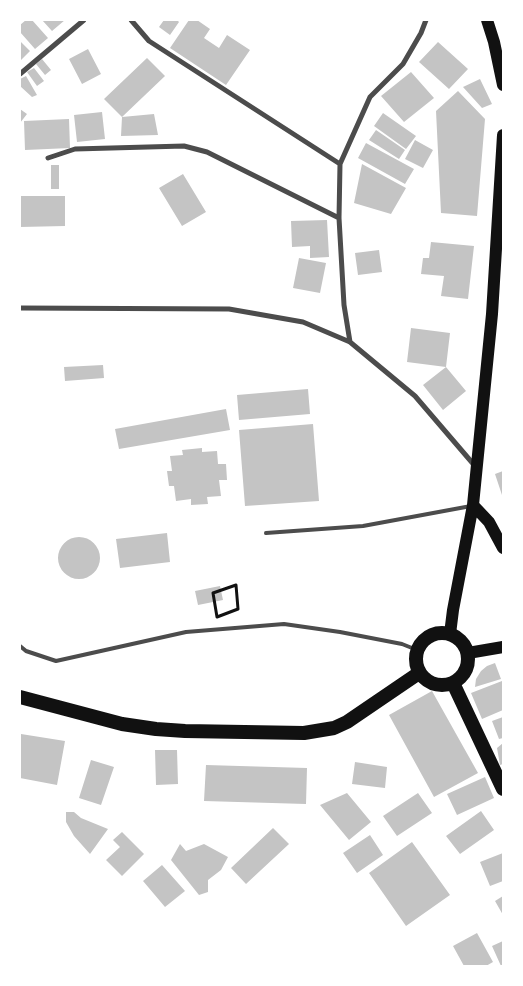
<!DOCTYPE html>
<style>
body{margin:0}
#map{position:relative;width:523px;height:986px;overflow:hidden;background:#fff;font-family:"Times New Roman",serif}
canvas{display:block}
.frame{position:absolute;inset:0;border:21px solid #fff;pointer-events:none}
</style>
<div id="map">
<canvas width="523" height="986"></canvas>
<div class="frame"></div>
</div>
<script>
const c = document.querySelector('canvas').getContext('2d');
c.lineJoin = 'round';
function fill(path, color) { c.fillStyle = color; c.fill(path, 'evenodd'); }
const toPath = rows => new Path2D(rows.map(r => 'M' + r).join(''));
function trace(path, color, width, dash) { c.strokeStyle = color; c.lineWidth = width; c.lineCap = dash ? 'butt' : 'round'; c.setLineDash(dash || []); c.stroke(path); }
const building = toPath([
 [26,20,32,20,48,38,35,49,20,32,20,25],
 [42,20,65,20,52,31],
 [164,20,177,20,179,22,170,35,159,27],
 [189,20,197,20,210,29,204,38,219,48,227,35,250,50,226,85,170,48],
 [20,41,30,51,20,61],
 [438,42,468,69,449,89,419,62],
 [88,49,101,74,82,84,69,59],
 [147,58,165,76,122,117,154,114,158,135,121,136,122,117,104,99],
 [42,59,51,70,45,75,36,64],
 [34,68,44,81,37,86,27,72],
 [411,72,434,98,404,122,381,96],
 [26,76,37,95,32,97,20,86,20,79],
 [480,79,492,104,482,108,463,87],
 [458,91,485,119,477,216,441,213,436,111],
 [20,109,27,114,20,123],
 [102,112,105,139,77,142,74,115],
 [383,113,416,136,406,149,374,126],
 [69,119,70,148,25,150,24,121],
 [376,130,405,150,399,159,369,140],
 [415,140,433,150,423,168,405,159],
 [366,143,414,169,405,184,358,158],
 [362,164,406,188,391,214,354,203],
 [51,165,59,165,59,189,51,189],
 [183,174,206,212,182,226,159,188],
 [20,196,65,196,65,226,20,227],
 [327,220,329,257,310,258,310,246,292,247,291,221],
 [431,242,474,246,468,299,441,296,444,276,421,274,423,258,429,258],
 [379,250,382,272,358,275,355,253],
 [299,258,326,263,320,293,293,288],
 [411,328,450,333,446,367,407,362],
 [103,365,104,378,65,381,64,367],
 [446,367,466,391,443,410,423,385],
 [308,389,310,414,239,420,237,395],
 [226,409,230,430,119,449,115,429],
 [313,424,319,501,245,506,239,430],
 [202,448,202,452,217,451,218,464,226,464,227,480,219,480,221,496,207,497,208,504,191,505,191,499,176,501,174,486,169,486,167,471,172,471,170,456,183,455,182,450],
 [503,471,503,498,495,474],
 [167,533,170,562,120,568,116,539],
 '58 558a21 21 0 1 1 42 0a21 21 0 1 1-42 0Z',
 [220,586,223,600,198,605,195,591],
 [495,663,501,679,475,687,476,679,481,671,487,666],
 [502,681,503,710,482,719,471,693],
 [432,691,478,773,434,797,389,715],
 [503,717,503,738,499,739,492,721],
 [21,734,65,741,57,785,20,778],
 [503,743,503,764,500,765,497,748],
 [155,750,177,750,178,784,156,785],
 [91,760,114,767,101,805,79,798],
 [355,762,387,767,385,788,352,784],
 [206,765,307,768,306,804,204,801],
 [485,777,494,798,457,815,447,794],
 [347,793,371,822,349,840,320,805],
 [418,793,432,813,397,836,383,816],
 [481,811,494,830,460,854,446,836],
 [66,812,74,812,81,818,108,829,90,854,74,836,66,822],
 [273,828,289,844,246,884,231,868],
 [122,832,144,854,122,876,106,860,120,847,113,840],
 [370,835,383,855,357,873,343,853],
 [412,842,450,895,406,926,369,873],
 [180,844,186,851,204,844,228,857,221,870,208,880,208,892,199,895,171,860],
 [503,853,503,881,490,886,480,862],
 [162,865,185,891,165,907,143,881],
 [503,896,503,915,495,901],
 [477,933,493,962,486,966,464,966,453,946],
 [503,941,503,966,501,966,492,946]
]);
const path = toPath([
 [236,585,238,609,217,617,213,593,236,585]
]);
const service = toPath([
 [266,533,363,526,471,506],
 [20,646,26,651,56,661,186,632,284,624,340,632,402,644,417,650]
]);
const minor = toPath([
 [131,20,149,41,340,164],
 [20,74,84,20],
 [48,158,75,149,184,146,207,152,339,218],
 [20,308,229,309,303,322,350,342,415,396,475,466],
 [350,342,344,305,339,218,340,164,370,97,403,64,421,33,426,20]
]);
const primary = toPath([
 [487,20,494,42,503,85],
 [473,505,489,522,503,548],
 [450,634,453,610,473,505,492,314,503,135],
 [468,653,503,647]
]);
const trunk = toPath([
 '416 659a26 26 0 1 1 52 0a26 26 0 1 1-52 0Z',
 [453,683,503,789],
 [20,697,122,724,156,729,185,731,304,733,334,728,347,722,419,673]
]);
fill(building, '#c4c4c4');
trace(path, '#111', 3);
trace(service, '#4c4c4c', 4);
trace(minor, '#4c4c4c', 5);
trace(primary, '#111', 12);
trace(trunk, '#111', 14);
</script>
